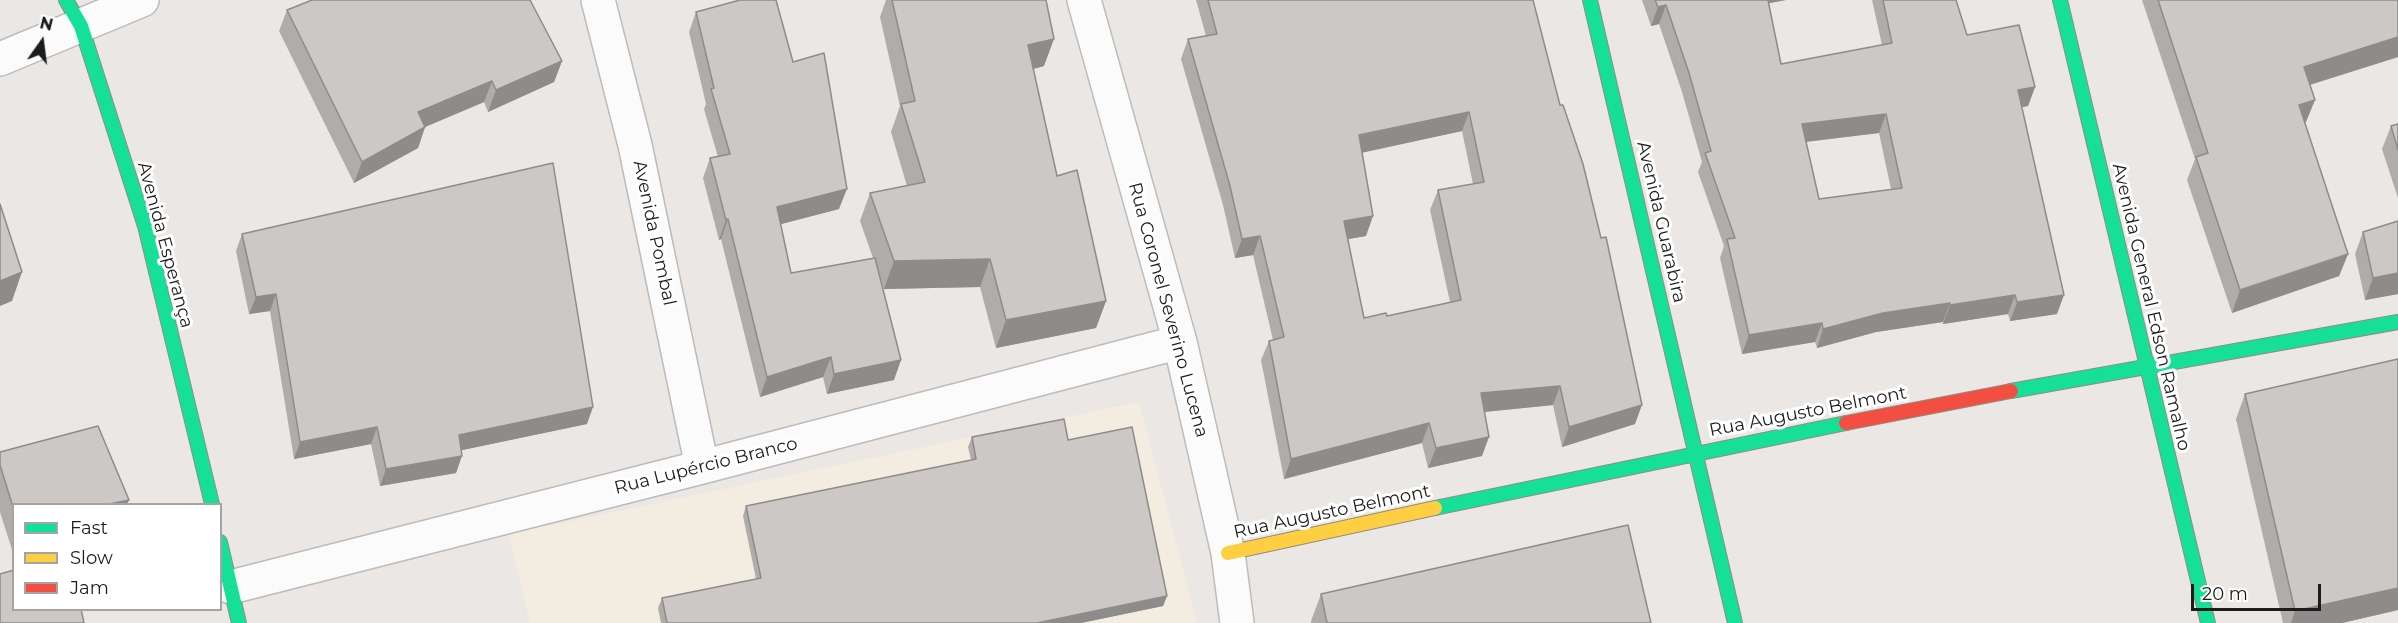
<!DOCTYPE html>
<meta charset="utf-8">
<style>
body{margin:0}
#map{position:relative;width:2398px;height:623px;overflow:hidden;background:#eae7e5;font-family:Montserrat,sans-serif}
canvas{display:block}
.legend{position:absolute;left:12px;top:503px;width:210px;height:108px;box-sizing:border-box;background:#fff;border:2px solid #a4a4a4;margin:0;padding:8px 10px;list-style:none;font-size:18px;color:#1c1c1c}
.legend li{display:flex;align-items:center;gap:12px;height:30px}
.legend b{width:30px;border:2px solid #a4a4a4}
.north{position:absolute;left:12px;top:12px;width:60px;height:60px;-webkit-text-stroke:4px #fff;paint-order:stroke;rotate:14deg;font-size:16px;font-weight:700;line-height:24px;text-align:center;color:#1c1c1c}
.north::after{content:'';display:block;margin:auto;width:21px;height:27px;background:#1c1c1c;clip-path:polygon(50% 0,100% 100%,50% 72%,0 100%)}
.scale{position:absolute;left:2191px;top:584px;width:130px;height:27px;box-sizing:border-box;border:3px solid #1c1c1c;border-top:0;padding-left:8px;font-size:18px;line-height:21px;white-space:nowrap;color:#1c1c1c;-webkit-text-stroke:4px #fff;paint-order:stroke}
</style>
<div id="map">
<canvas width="2398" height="623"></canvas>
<ul class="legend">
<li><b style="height:8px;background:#16e098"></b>Fast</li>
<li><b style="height:8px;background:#ffcf43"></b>Slow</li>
<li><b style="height:8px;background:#f24e42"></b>Jam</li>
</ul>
<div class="north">N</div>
<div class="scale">20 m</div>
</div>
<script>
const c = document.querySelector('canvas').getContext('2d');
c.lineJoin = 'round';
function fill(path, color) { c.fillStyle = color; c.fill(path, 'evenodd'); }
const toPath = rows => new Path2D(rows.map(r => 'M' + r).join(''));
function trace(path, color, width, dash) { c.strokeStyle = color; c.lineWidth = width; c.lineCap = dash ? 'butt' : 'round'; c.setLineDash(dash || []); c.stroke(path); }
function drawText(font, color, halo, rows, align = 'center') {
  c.font = font + ' Montserrat,sans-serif'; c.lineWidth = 6; c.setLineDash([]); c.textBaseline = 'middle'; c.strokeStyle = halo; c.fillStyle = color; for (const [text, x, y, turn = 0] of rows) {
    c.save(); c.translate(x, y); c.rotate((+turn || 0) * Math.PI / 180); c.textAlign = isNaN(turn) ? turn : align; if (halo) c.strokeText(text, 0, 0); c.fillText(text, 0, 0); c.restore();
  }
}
const education = toPath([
 [1139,402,1197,623,530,623,509,534]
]);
const street = toPath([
 [598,0,635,145,702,467],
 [1084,0,1180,342,1228,553,1237,623],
 [0,59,142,0],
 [231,587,702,467,1180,342]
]);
const fast = toPath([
 [66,0,81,26,145,226,212,504],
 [1590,0,1735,623],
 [2060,0,2208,623],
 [2011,391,2398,322],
 [1435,508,1846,423],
 [220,542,239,623]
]);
const slow = toPath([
 [1228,553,1435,508]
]);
const jam = toPath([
 [1846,423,2011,391]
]);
const wall = toPath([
 [886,0,892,0,1044,66,1033,69,1057,176,1106,301,1096,328,996,348,980,287,884,289,879,274,894,380,827,394,823,377,760,397,721,239,719,240,703,178,710,158,718,157,704,109,706,104,689,32,696,12,793,62,839,209,781,224,791,273,873,258,860,221,870,193,907,186,891,132,900,106,880,17],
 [1196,0,1533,0,1635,424,1562,447,1553,405,1484,412,1482,456,1428,468,1422,443,1284,479,1261,360,1269,341,1273,340,1253,255,1235,258,1223,205,1181,59,1188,39,1206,36],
 [1462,131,1473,184,1438,190,1430,210,1450,302,1387,316,1364,318,1348,239,1366,236,1362,152],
 [1642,0,1786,0,1769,3,1781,64,1882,45,1872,0,1956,0,1967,35,2035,87,2028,106,2021,107,2057,314,2010,321,2008,314,1943,324,1943,322,1876,332,1817,348,1815,342,1742,354,1720,258,1724,246,1698,172,1702,162,1682,92,1659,24,1651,26],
 [1879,133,1891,189,1819,199,1806,142],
 [2142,0,2398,0,2398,57,2310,85,2306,122,2305,123,2348,254,2339,276,2232,313,2187,180,2195,159],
 [287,10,562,61,554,82,488,112,484,102,425,127,418,148,354,183,279,31],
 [2398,124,2398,198,2382,149,2391,126],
 [2398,221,2398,294,2365,300,2355,254,2363,232],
 [242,234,587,424,462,450,456,473,380,486,371,444,294,459,270,311,249,314,236,251],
 [2398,359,2398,610,2342,623,2283,623,2236,419,2245,394],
 [972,437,1068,440,1167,596,1163,606,1081,623,661,623,658,608,662,598,756,579,743,516,746,506,971,460,968,447],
 [0,452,129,500,127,504,14,504,14,556,0,512],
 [1321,594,1651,623,1311,623,1311,621]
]);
const shadedWall = toPath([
 [1761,0,1786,0,1759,5],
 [1666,5,1659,24,1651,26,1658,7],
 [2398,37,2398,57,2296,89,2304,67],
 [1054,39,1044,66,1018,73,1028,45],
 [562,61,554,82,488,112,496,90],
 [492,81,484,102,425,127,418,148,354,183,362,162,418,112],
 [2035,87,2028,106,2011,109,2018,90],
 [2315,100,2306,122,2291,127,2299,105],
 [1469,112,1462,131,1352,155,1359,135],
 [1886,114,1879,133,1795,143,1802,124],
 [847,189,839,209,770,227,777,207],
 [1373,216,1366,236,1337,241,1344,221],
 [728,219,721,239,719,240,726,220],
 [1260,236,1253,255,1235,258,1242,239],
 [2348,254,2339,276,2232,313,2240,290],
 [990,259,980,287,884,289,894,261],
 [22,272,12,301,0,306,0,281],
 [2398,273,2398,294,2365,300,2373,278],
 [276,294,270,311,249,314,256,297],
 [2015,295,2008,314,1943,324,1950,305],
 [2064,295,2057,314,2010,321,2017,302],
 [1106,301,1096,328,996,348,1006,320],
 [1950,303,1943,322,1876,332,1817,348,1823,329,1883,313],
 [1822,323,1815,342,1742,354,1749,335],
 [831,357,823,377,760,397,767,377],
 [901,360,894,380,827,394,834,374],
 [1560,386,1553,405,1474,413,1481,393],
 [1642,405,1635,424,1562,447,1569,427],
 [593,407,587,424,453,452,459,435],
 [1429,423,1422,443,1284,479,1291,459],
 [377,427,371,444,294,459,300,442],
 [1489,437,1482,456,1428,468,1436,448],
 [462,456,456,473,380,486,386,469],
 [129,500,127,504,109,504],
 [2398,588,2398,610,2342,623,2291,623,2295,611],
 [1167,596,1163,606,1081,623,1037,623]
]);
const building = toPath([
 [312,0,530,0,562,61,496,90,492,81,418,112,425,127,362,162,287,10,312,0],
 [740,0,776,0,793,62,824,53,847,189,777,207,791,273,875,258,901,360,834,374,831,357,767,377,728,219,726,220,710,158,730,154,711,89,714,88,696,12,740,0],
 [892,0,1046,0,1054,39,1028,45,1057,176,1077,170,1106,301,1006,320,990,259,894,261,870,193,925,182,901,104,915,101,892,0],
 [1208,0,1533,0,1560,105,1563,105,1583,164,1601,238,1606,237,1642,405,1569,427,1560,386,1481,393,1489,437,1436,448,1429,423,1291,459,1269,341,1284,337,1260,236,1242,239,1230,186,1188,39,1217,34,1208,0],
 [1469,112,1484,182,1438,190,1461,300,1387,316,1386,313,1364,318,1344,221,1373,216,1359,135,1469,112],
 [1655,0,1768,0,1781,64,1892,43,1883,0,1956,0,1967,35,2019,25,2035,87,2018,90,2064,295,2017,302,2015,295,1950,305,1950,303,1883,313,1823,329,1822,323,1749,335,1727,239,1735,238,1705,153,1711,151,1689,73,1666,5,1658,7,1655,0],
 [1886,114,1902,188,1819,199,1802,124,1886,114],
 [2158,0,2398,0,2398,37,2304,67,2315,100,2299,105,2348,254,2240,290,2196,157,2208,153,2158,0],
 [2398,124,2398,150,2391,126,2398,124],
 [553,163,593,407,459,435,462,456,386,469,377,427,300,442,276,294,256,297,242,234,553,163],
 [0,204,22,272,0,281,0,204],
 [2398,221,2398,273,2373,278,2363,232,2398,221],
 [2398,359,2398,588,2295,611,2245,394,2398,359],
 [1064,419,1068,440,1132,427,1167,596,1037,623,667,623,662,598,761,578,746,506,976,459,972,437,1064,419],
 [98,426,129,500,109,504,14,504,14,510,0,465,0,452,98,426],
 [1628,525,1651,623,1327,623,1321,594,1628,525],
 [14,570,14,609,81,609,84,623,0,623,0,574,14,570]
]);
const streetNames = [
 ["Avenida Guarabira",1661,222,77],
 ["Avenida Pombal",654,233,78],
 ["Avenida Esperança",165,245,75],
 ["Avenida General Edson Ramalho",2151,307,77],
 ["Rua Coronel Severino Lucena",1168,310,75],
 ["Rua Augusto Belmont",1808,412,-11],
 ["Rua Lupércio Branco",706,466,-14],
 ["Rua Augusto Belmont",1332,512,-12]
];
fill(education, '#f3ede1');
trace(street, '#bdbcbb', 36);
trace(fast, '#928d7f', 16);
trace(slow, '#928d7f', 16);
trace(jam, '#928d7f', 16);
trace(street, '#fcfbfb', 33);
trace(fast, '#16e098', 14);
trace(slow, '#ffcf43', 14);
trace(jam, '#f24e42', 14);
fill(wall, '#afacaa');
fill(shadedWall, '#8e8c8b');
fill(building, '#cbc8c6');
trace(building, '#8e8c8b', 1.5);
drawText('18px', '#1c1c1c', '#fff', streetNames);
</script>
